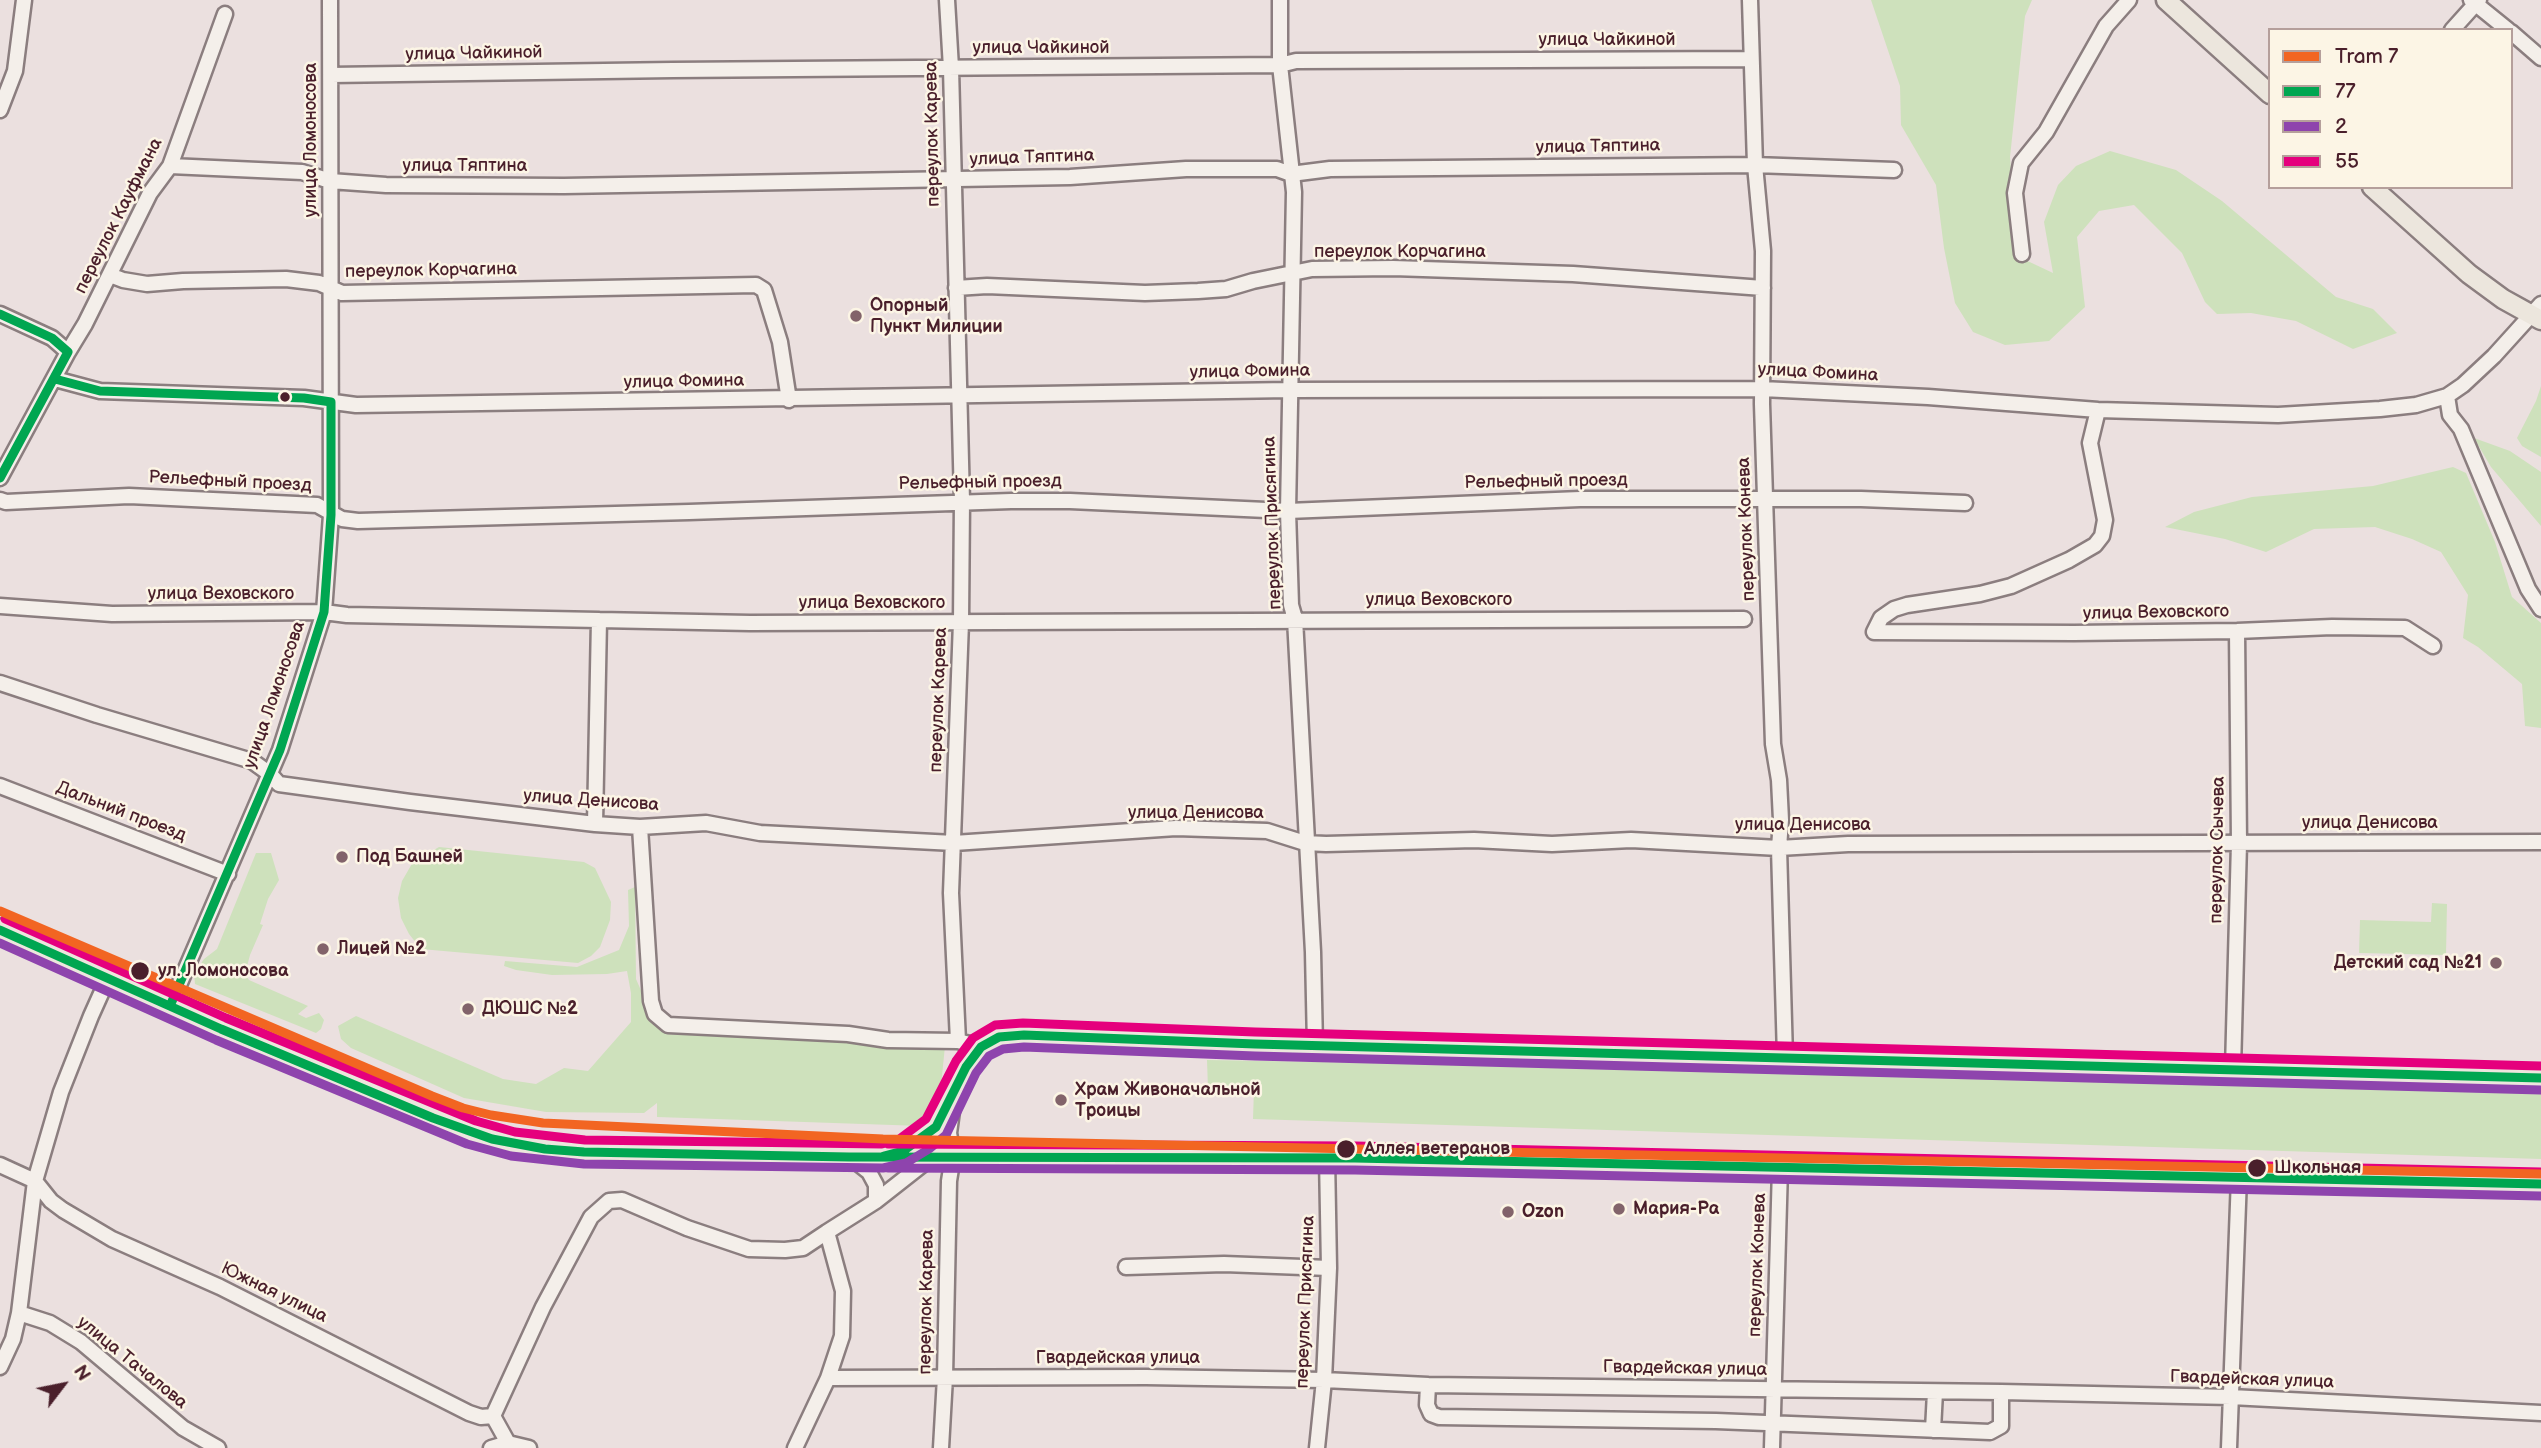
<!DOCTYPE html>
<meta charset="utf-8">
<style>
body{margin:0}
#map{position:relative;width:2541px;height:1448px;overflow:hidden;background:#ebe0df;font-family:"Balsamiq Sans",sans-serif}
canvas{display:block}
.legend{position:absolute;left:2268px;top:28px;width:245px;height:161px;box-sizing:border-box;background:#fcf5e5;border:2px solid #b59f9b;margin:0;padding:9px 12px;list-style:none;font-size:21px;color:#4a1f2b}
.legend li{display:flex;align-items:center;gap:14px;height:35px}
.legend b{width:35px;border:2px solid #b59f9b}
.north{position:absolute;left:28px;top:1350px;width:70px;height:70px;-webkit-text-stroke:5px #fcf5e5;paint-order:stroke;rotate:58deg;font-size:19px;font-weight:700;line-height:28px;text-align:center;color:#4a1f2b}
.north::after{content:'';display:block;margin:auto;width:24px;height:32px;background:#4a1f2b;clip-path:polygon(50% 0,100% 100%,50% 72%,0 100%)}
</style>
<div id="map">
<canvas width="2541" height="1448"></canvas>
<ul class="legend">
<li><b style="height:9px;background:#f26522"></b>Tram 7</li>
<li><b style="height:9px;background:#00a651"></b>77</li>
<li><b style="height:9px;background:#8e44ad"></b>2</li>
<li><b style="height:9px;background:#e5007d"></b>55</li>
</ul>
<div class="north">N</div>
</div>
<script>
const c = document.querySelector('canvas').getContext('2d');
c.lineJoin = 'round';
function fill(path, color) { c.fillStyle = color; c.fill(path, 'evenodd'); }
const toPath = rows => new Path2D(rows.map(r => 'M' + r).join(''));
function trace(path, color, width, dash) { c.strokeStyle = color; c.lineWidth = width; c.lineCap = dash ? 'butt' : 'round'; c.setLineDash(dash || []); c.stroke(path); }
function drawText(font, color, halo, rows, align = 'center') {
  c.font = font + ' "Balsamiq Sans",sans-serif'; c.lineWidth = 5; c.setLineDash([]); c.textBaseline = 'middle'; c.strokeStyle = halo; c.fillStyle = color; for (const [text, x, y, turn = 0] of rows) {
    c.save(); c.translate(x, y); c.rotate((+turn || 0) * Math.PI / 180); c.textAlign = isNaN(turn) ? turn : align; if (halo) c.strokeText(text, 0, 0); c.fillText(text, 0, 0); c.restore();
  }
}
const green = toPath([
 [1871,0,2032,0,2025,16,2010,157,2017,256,2053,273,2044,222,2058,185,2076,166,2110,151,2176,170,2222,201,2336,297,2373,309,2397,333,2353,349,2296,321,2251,313,2217,314,2205,302,2182,253,2134,205,2099,211,2077,237,2085,307,2049,341,2005,345,1973,332,1955,303,1944,248,1936,185,1901,125,1900,86],
 [2541,386,2541,457,2522,446,2517,438,2536,401],
 [2474,438,2510,451,2541,472,2541,526,2491,467],
 [2453,467,2466,473,2495,542,2512,597,2541,623,2541,728,2525,726,2522,684,2478,647,2463,638,2468,595,2441,552,2412,539,2375,527,2314,529,2266,552,2225,539,2165,527,2194,512,2252,497,2373,486],
 [439,847,584,862,595,868,611,902,610,920,600,947,591,956,578,963,421,949,409,934,401,918,398,898,402,881,413,862],
 [256,853,271,853,279,880,268,899,260,924,263,925,250,955,245,974,249,980,308,1006,298,1014,306,1018,319,1013,324,1020,321,1029,316,1033,195,984,194,974,204,959,217,949],
 [635,887,636,979,653,1018,666,1034,945,1046,940,1096,922,1126,657,1117,657,1103,644,1113,546,1112,464,1098,351,1048,341,1039,338,1026,356,1016,503,1079,536,1084,564,1068,588,1071,631,1022,631,993,627,971,607,974,552,975,516,970,504,966,505,961,577,967,619,950,629,926,628,890],
 [2432,903,2447,904,2446,955,2359,953,2360,920,2431,922],
 [1207,1060,1784,1070,2541,1093,2541,1159,1253,1119,1254,1088,1208,1089]
]);
const minor = toPath([
 [947,0,951,68,962,501,961,622,951,893,958,1041],
 [1280,0,1280,65,1294,192,1288,511,1291,605,1295,619,1313,952,1315,1046],
 [1750,0,1755,165,1763,251,1762,404,1773,744,1779,780,1781,820,1779,848,1785,1057],
 [2471,0,2508,30],
 [2452,30,2479,0],
 [2511,32,2541,58],
 [331,75,673,70,1280,65,1296,61,1751,59],
 [0,110,15,71,24,0],
 [170,166,302,172,330,181,386,185,564,186,1070,177,1186,169,1277,169,1291,174,1330,169,1755,165,1894,170],
 [2022,254,2015,193,2021,163,2046,132,2106,26,2129,0],
 [110,275,123,280,147,284,183,281,286,279,319,283,342,293,756,285,764,290,780,342,789,400],
 [956,288,987,286,1145,293,1198,291,1226,289,1253,281,1312,269,1393,268,1573,274,1763,288],
 [0,314,52,338,68,352],
 [55,379,100,391,304,398,356,405,1289,390,1762,389,1928,397,2098,410,2278,415,2380,409,2416,405,2447,396,2463,385,2494,356,2541,304],
 [2447,396,2450,415,2461,429,2528,589,2541,609],
 [2098,410,2090,443,2105,520,2102,536,2095,545,2069,560,2011,586,1980,594,1907,605,1894,609,1881,618,1874,632,2074,633,2237,631,2332,627,2405,628,2433,646],
 [0,478,68,352,85,324,150,193,170,166,225,14],
 [0,500,6,502,129,496,317,505,342,519,358,521,689,512,1011,501,1070,501,1288,511,1580,499,1861,499,1965,503],
 [0,606,112,614,324,612,347,615,750,623,1744,619],
 [0,683,97,715,252,761,270,774,279,784,410,802,595,824,640,827,706,823,760,833,954,843,1176,828,1267,831,1305,843,1326,844,1474,840,1552,844,1631,840,1779,848,1848,844,2541,842],
 [0,786,228,874],
 [595,824,599,620],
 [640,827,651,1001,655,1014,668,1025,848,1034,888,1040,958,1041,981,1047],
 [170,1006,280,750,324,612,331,515,330,0],
 [2233,1069,2239,843,2237,631],
 [850,1157,869,1172,876,1185,876,1201],
 [0,1165,35,1181,51,1201,63,1210,112,1239,220,1287,469,1413,481,1417,493,1416,508,1443,529,1448],
 [1126,1267,1224,1264,1329,1268],
 [19,1313,50,1323,81,1342,183,1428,218,1448],
 [0,1367,13,1339,19,1313,35,1181,61,1092,91,1016,108,978],
 [828,1378,1146,1377,1324,1380,1428,1385,2001,1392,2231,1397,2541,1413],
 [1428,1385,1427,1405,1431,1414,1439,1417,1716,1421,1990,1432,2001,1426,2001,1392],
 [493,1416,543,1307,591,1217,609,1201,622,1200,687,1228,749,1249,785,1250,803,1248,827,1232],
 [1933,1430,1935,1392],
 [491,1448,508,1443],
 [795,1448,828,1378,842,1336,843,1291,827,1232,876,1201,932,1157],
 [941,1448,945,1377,949,1181,953,1156,949,1133,953,1104],
 [1317,1448,1324,1380,1329,1268,1327,1157],
 [1772,1448,1780,1168],
 [2229,1448,2239,1177]
]);
const major = toPath([
 [2166,0,2270,94],
 [2372,187,2469,274,2503,299,2541,320]
]);
const highway = toPath([
 [0,930,221,1029,433,1118,492,1139,545,1149,584,1152,849,1157,1355,1158,2541,1184],
 [892,1154,903,1151,922,1139,936,1127,966,1067,981,1047,999,1037,1024,1035,1255,1044,2541,1078]
]);
const bus1 = toPath([
 [0,314,52,338,68,352,0,478],
 [55,379,100,391,304,398,331,402,331,515,324,612,280,750,170,1006],
 [0,930,221,1029,433,1118,492,1139,545,1149,584,1152,849,1157,1355,1158,2541,1184],
 [884,1156,903,1151,936,1127,966,1067,981,1047,999,1037,1024,1035,1255,1044,2541,1078]
]);
const bus2 = toPath([
 [0,943,216,1040,467,1144,511,1156,584,1164,883,1168,906,1163,929,1149,946,1135,976,1073,989,1056,1003,1049,1024,1047,1255,1056,2541,1090],
 [888,1168,1355,1170,2541,1196]
]);
const bus3 = toPath([
 [5,919,226,1018,476,1121,515,1132,585,1140,882,1144,898,1140,926,1119,956,1061,973,1038,995,1025,1023,1023,1255,1032,2541,1066],
 [888,1144,1355,1146,2541,1172]
]);
const tram1 = toPath([
 [0,911,432,1096,463,1108,491,1115,543,1123,883,1139,2541,1174]
]);
const markers = [
 [856,316,7,"#82636a"],
 [285,397,6,"#4a1f2b"],
 [342,857,7,"#82636a"],
 [323,949,7,"#82636a"],
 [2496,963,7,"#82636a"],
 [140,971,10,"#4a1f2b"],
 [468,1009,7,"#82636a"],
 [1061,1100,7,"#82636a"],
 [1346,1149,10,"#4a1f2b"],
 [2257,1168,10,"#4a1f2b"],
 [1619,1209,7,"#82636a"],
 [1508,1212,7,"#82636a"]
];
const streetNames = [
 ["улица Чайкиной",1607,40],
 ["улица Чайкиной",1041,48],
 ["улица Чайкиной",474,54,-1],
 ["переулок Карева",933,134,-91],
 ["улица Ломоносова",311,140,-90],
 ["улица Тяптина",1598,147,-1],
 ["улица Тяптина",1032,158,-2],
 ["улица Тяптина",465,166],
 ["переулок Кауфмана",119,216,-63],
 ["переулок Корчагина",1400,252],
 ["переулок Корчагина",431,271,-1],
 ["улица Фомина",1250,372,-1],
 ["улица Фомина",1818,373,3],
 ["улица Фомина",684,382,-1],
 ["Рельефный проезд",230,482,3],
 ["Рельефный проезд",1546,482,-1],
 ["Рельефный проезд",980,483,-1],
 ["переулок Присягина",1273,523,-92],
 ["переулок Конева",1747,529,-92],
 ["улица Веховского",221,594],
 ["улица Веховского",1439,600],
 ["улица Веховского",872,603],
 ["улица Веховского",2156,613,-1],
 ["улица Ломоносова",275,695,-71],
 ["переулок Карева",939,700,-88],
 ["улица Денисова",591,801,4],
 ["Дальний проезд",121,812,21],
 ["улица Денисова",1196,813],
 ["улица Денисова",2370,823],
 ["улица Денисова",1803,825],
 ["переулок Сычева",2218,850,-89],
 ["переулок Конева",1758,1265,-88],
 ["Южная улица",274,1293,26],
 ["переулок Карева",927,1302,-89],
 ["переулок Присягина",1306,1302,-88],
 ["Гвардейская улица",1118,1358],
 ["улица Тачалова",132,1363,39],
 ["Гвардейская улица",1685,1369,1],
 ["Гвардейская улица",2252,1380,2]
];
const poiNames = [
 ["Опорный",870,306],
 ["Пункт Милиции",870,327],
 ["Под Башней",356,857],
 ["Лицей №2",337,949],
 ["Детский сад №21",2482,963,"right"],
 ["ДЮШС №2",482,1009],
 ["Храм Живоначальной",1075,1090],
 ["Троицы",1075,1111],
 ["Мария-Ра",1633,1209],
 ["Ozon",1522,1212]
];
const stopNames = [
 ["ул. Ломоносова",158,971],
 ["Аллея ветеранов",1364,1149],
 ["Школьная",2274,1168]
];
fill(green, '#cee1bc');
trace(minor, '#8b7e7f', 19);
trace(major, '#8b7e7f', 23);
trace(highway, '#8b7e7f', 26);
trace(minor, '#f4efea', 14);
trace(major, '#ece6dd', 18);
trace(highway, '#ece6dd', 21);
trace(bus1, '#00a651', 9);
trace(bus2, '#8e44ad', 9);
trace(bus3, '#e5007d', 9);
trace(tram1, '#f26522', 9);
for (const [x, y, r, color] of markers) { const dot = new Path2D(); dot.arc(x, y, r, 0, 2 * Math.PI); c.fillStyle = color; c.fill(dot); trace(dot, '#fcf5e5', 2.5); }
drawText('18px', '#4a1f2b', '#fcf5e5', streetNames);
drawText('bold 18px', '#4a1f2b', '#fcf5e5', poiNames, 'left');
drawText('bold 18px', '#4a1f2b', '#fcf5e5', stopNames, 'left');
</script>
